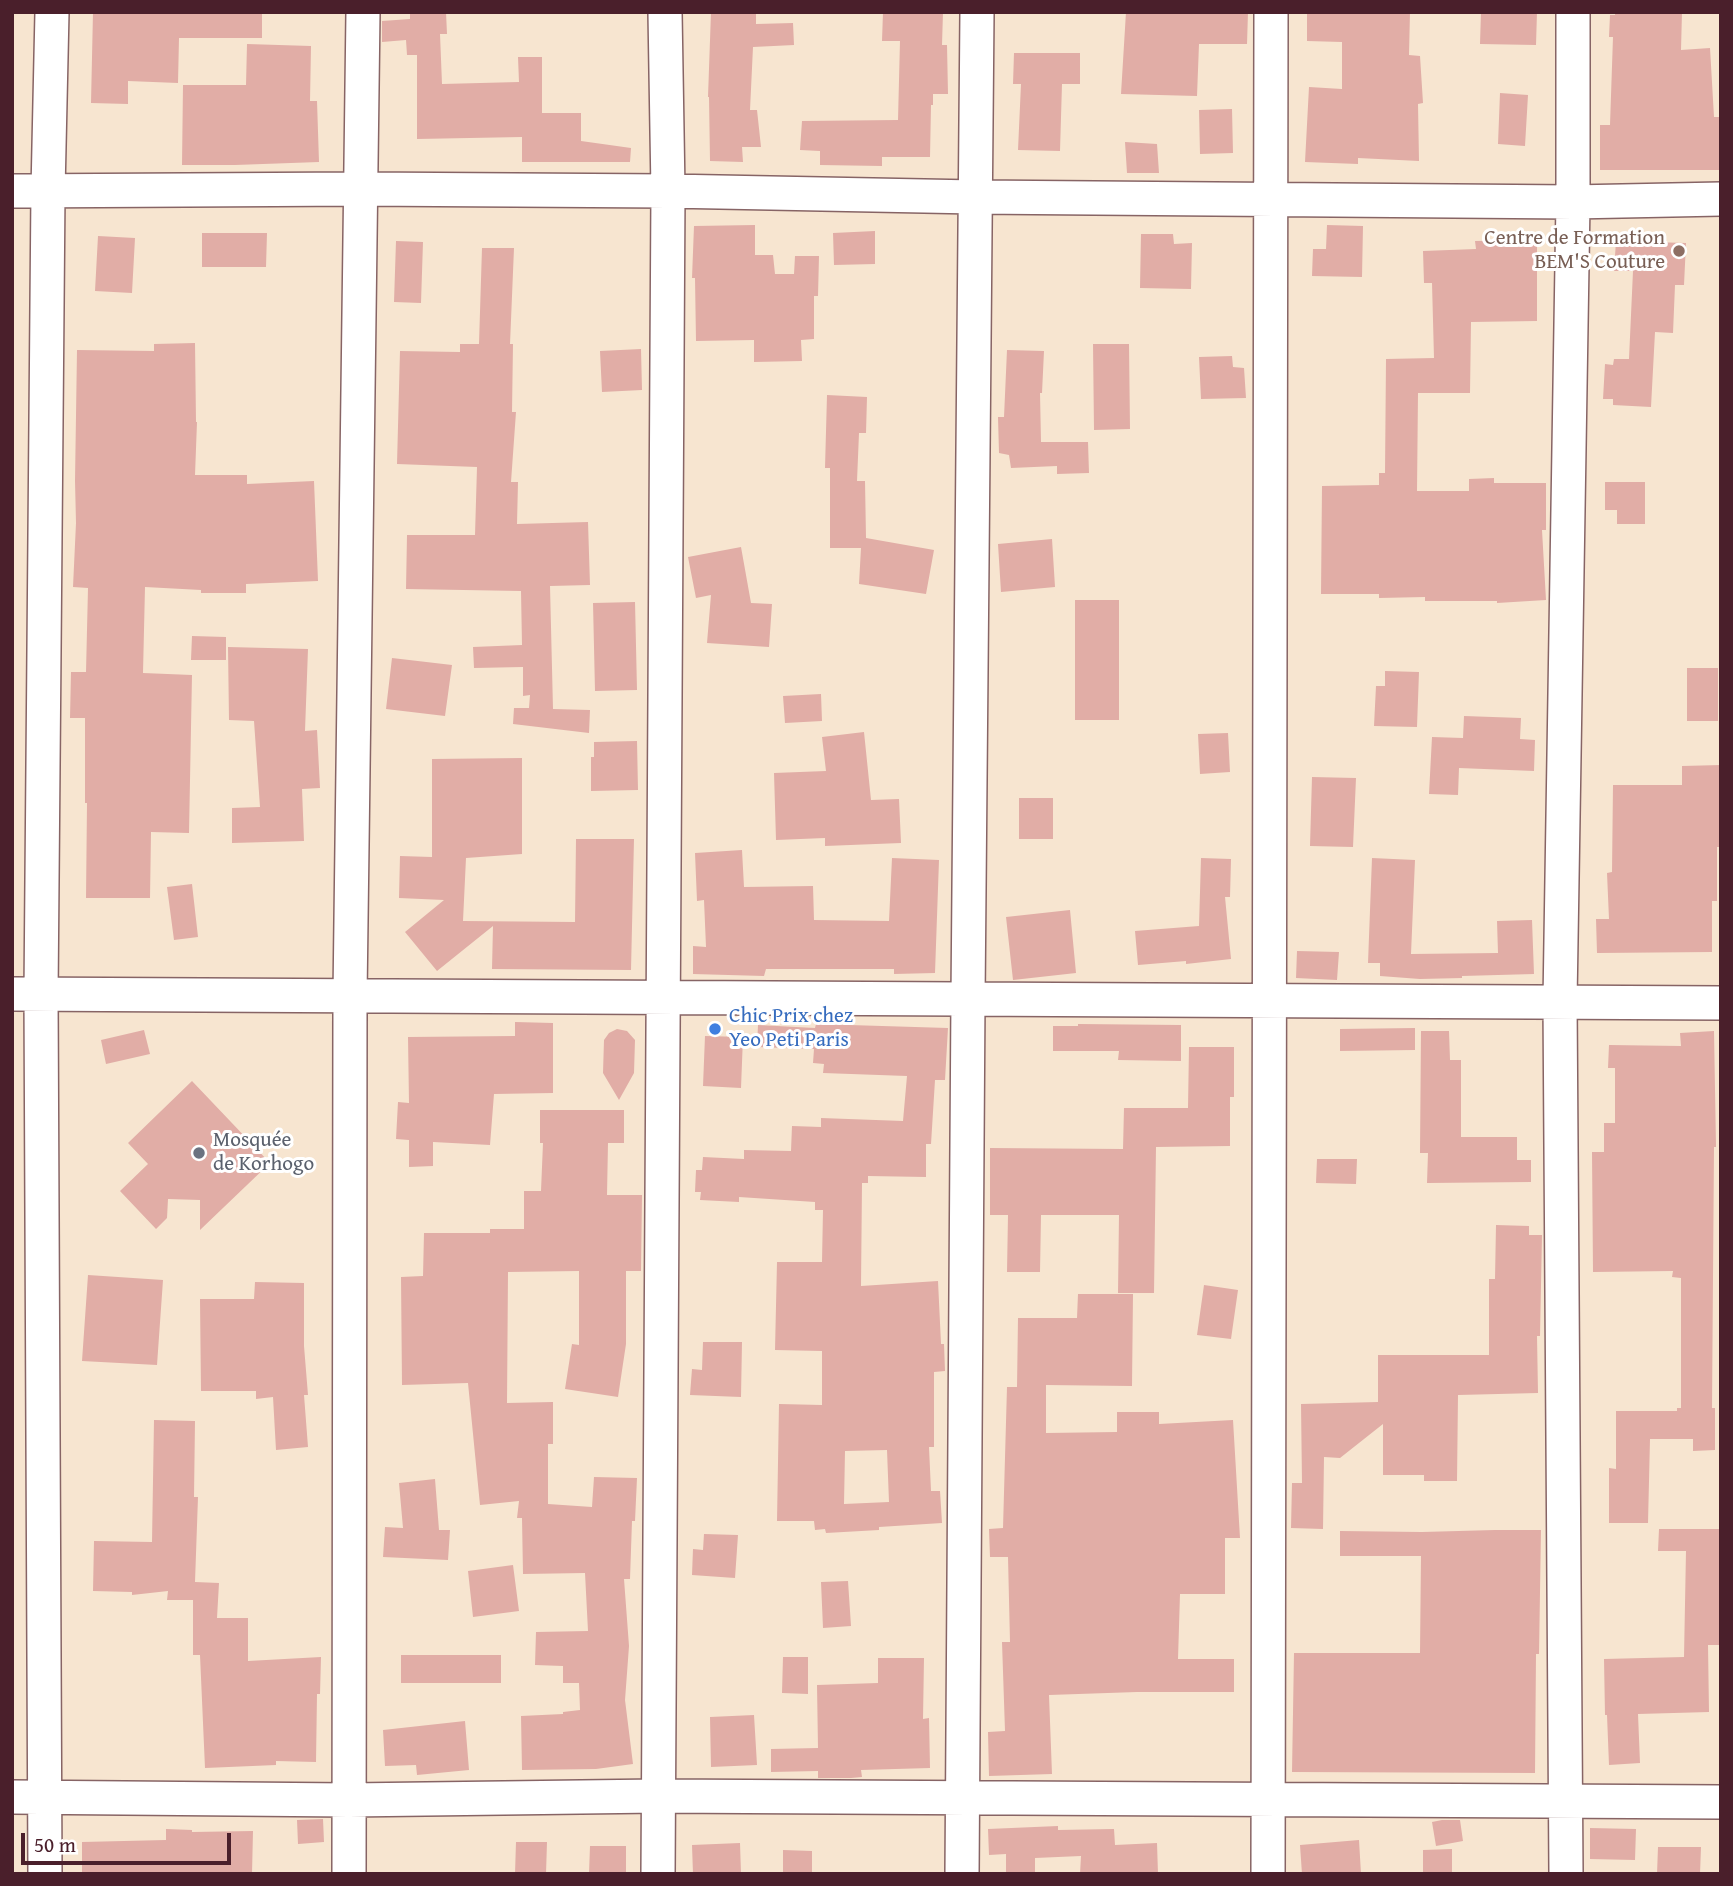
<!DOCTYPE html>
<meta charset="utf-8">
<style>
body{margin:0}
#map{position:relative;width:1733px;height:1886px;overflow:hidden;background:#f7e5d0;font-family:"Gentium Book Plus",serif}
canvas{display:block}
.frame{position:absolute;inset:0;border:14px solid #4a1f2b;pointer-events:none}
.scale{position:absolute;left:21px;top:1833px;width:210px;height:32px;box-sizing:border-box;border:4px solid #4a1f2b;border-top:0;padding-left:9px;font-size:21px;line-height:24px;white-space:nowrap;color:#4a1f2b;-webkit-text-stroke:5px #fff;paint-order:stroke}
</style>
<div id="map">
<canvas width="1733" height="1886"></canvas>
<div class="frame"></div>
<div class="scale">50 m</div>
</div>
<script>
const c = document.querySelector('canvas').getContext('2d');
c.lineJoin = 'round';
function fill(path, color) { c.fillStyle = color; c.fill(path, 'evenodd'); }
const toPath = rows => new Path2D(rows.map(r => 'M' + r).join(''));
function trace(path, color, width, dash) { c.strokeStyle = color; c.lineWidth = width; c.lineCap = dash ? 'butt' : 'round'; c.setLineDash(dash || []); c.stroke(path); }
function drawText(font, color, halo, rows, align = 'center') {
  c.font = font + ' "Gentium Book Plus",serif'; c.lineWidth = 6; c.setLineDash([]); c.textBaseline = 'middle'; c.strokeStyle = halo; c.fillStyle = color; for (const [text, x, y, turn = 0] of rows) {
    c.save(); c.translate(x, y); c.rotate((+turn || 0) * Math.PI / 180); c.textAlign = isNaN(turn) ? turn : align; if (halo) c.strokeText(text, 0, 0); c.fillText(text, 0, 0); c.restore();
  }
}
const building = toPath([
 [93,12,262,12,262,38,179,38,178,83,128,81,128,104,91,103],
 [410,12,446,12,447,34,440,34,442,84,519,82,518,57,542,57,542,113,581,113,581,141,631,148,630,162,522,162,522,137,417,139,417,55,407,55,406,40,382,42,382,21,410,19],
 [711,12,756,14,756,24,793,23,794,45,753,47,750,110,757,110,761,147,742,147,743,162,710,161,709,97,708,97],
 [883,12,943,12,942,45,947,45,948,94,933,94,933,105,931,105,930,157,882,157,882,166,820,165,820,151,800,150,802,121,898,120,900,41,882,41],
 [1126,12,1248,12,1247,44,1199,44,1197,96,1121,94],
 [1307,12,1410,12,1409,55,1420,56,1423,103,1418,104,1419,161,1358,158,1358,164,1305,162,1309,87,1342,89,1342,42,1307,41],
 [1481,12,1537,12,1536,45,1480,44],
 [1615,12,1682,12,1681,50,1710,48,1714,117,1719,117,1719,170,1600,170,1600,125,1610,125,1613,37,1609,37,1610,15,1615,15],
 [247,44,311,46,310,101,317,101,319,162,235,165,182,165,183,85,246,85],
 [1014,53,1080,53,1080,84,1062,84,1060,151,1018,150,1021,84,1013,84],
 [1500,93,1528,95,1525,146,1498,144],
 [1232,109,1233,153,1200,154,1199,110],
 [1125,142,1157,144,1159,173,1127,173],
 [755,225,755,255,773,255,775,274,794,274,795,256,819,256,818,296,814,296,814,339,801,340,802,361,754,362,754,340,696,341,695,278,692,278,694,226],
 [1327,225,1363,226,1362,277,1312,276,1313,249,1326,249],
 [875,231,875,264,834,265,833,233],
 [202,233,267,233,266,267,202,267],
 [1141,234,1173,234,1174,244,1192,243,1191,289,1140,288],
 [98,236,135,238,132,293,95,291],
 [1537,240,1537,321,1471,322,1470,393,1418,393,1417,491,1469,491,1469,479,1494,478,1494,483,1546,483,1546,530,1542,530,1546,600,1497,603,1497,601,1425,601,1425,597,1379,598,1379,594,1321,594,1322,486,1379,485,1379,473,1385,473,1386,359,1434,358,1432,283,1424,283,1423,251,1476,249,1475,241],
 [396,241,423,242,421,303,394,302],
 [1616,241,1686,243,1684,285,1675,285,1673,333,1655,332,1651,407,1613,405,1613,399,1603,399,1605,364,1613,365,1614,359,1629,359,1633,271,1614,271],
 [482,248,514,248,510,344,513,344,512,412,516,412,511,482,518,482,517,524,588,522,590,585,550,586,553,709,590,710,589,733,513,724,514,708,529,708,530,695,523,696,523,667,474,668,473,647,522,645,521,591,406,589,407,535,475,535,477,467,397,464,400,351,460,352,460,344,479,344],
 [195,343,196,422,197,422,195,475,247,475,247,484,314,481,318,581,246,584,246,593,201,593,201,590,145,587,143,673,192,675,189,833,151,832,150,898,86,898,87,803,85,803,85,718,70,718,71,672,86,672,88,588,73,587,76,523,75,481,77,350,154,351,154,344],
 [1093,344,1129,344,1130,429,1094,430],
 [641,349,642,390,602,392,600,351],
 [1007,350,1044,351,1042,393,1040,393,1041,442,1088,442,1089,473,1057,474,1057,466,1011,468,1009,455,999,453,998,417,1004,417],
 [1232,356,1233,367,1244,368,1246,398,1201,399,1199,357],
 [827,395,867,397,866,433,859,433,857,481,865,481,866,538,934,550,926,594,859,584,861,548,830,548,830,468,825,468],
 [1605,482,1645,482,1645,524,1617,524,1617,510,1605,510],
 [1052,539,1055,587,1001,592,998,544],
 [741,547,751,603,772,604,769,647,707,643,711,595,696,598,688,557],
 [1075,600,1119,600,1119,720,1075,720],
 [635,602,637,690,595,691,593,603],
 [192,636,226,637,226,660,191,660],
 [228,647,308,649,305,731,317,730,320,788,302,789,304,841,232,843,232,808,260,807,254,721,229,720],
 [392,658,452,665,445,716,386,709],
 [1687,668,1718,668,1718,721,1687,721],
 [1385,671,1419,672,1417,727,1374,726,1376,686,1385,686],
 [821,694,822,721,785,723,783,696],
 [1464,716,1521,718,1520,739,1535,740,1534,771,1459,768,1458,795,1429,794,1432,737,1463,738],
 [864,732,871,800,899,799,901,843,825,846,825,838,776,840,774,773,826,771,822,737],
 [1228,733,1230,772,1200,774,1198,734],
 [637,741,638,790,591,791,591,757,594,757,594,742],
 [522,758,522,854,466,858,463,921,575,922,576,839,634,839,631,970,492,969,493,926,437,971,405,932,444,900,399,898,400,856,432,857,432,759],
 [1721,765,1721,847,1717,847,1717,901,1712,901,1712,952,1597,953,1596,919,1609,919,1607,873,1612,872,1613,785,1682,785,1682,766],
 [1312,777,1356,778,1353,847,1310,846],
 [1019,798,1053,798,1053,839,1019,839],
 [742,850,744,887,813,886,814,920,889,921,892,858,939,860,935,973,894,974,894,969,766,969,764,976,693,974,693,946,706,947,704,900,697,901,695,853],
 [1201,858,1231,859,1230,897,1225,897,1231,959,1186,964,1186,961,1138,965,1135,931,1199,926],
 [1372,858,1415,860,1411,954,1498,953,1497,921,1532,920,1534,974,1462,976,1462,978,1420,979,1380,976,1380,963,1368,963],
 [192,884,198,937,174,940,167,887],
 [1070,910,1076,973,1013,980,1006,917],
 [1297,951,1339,952,1337,980,1296,978],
 [515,1022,553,1023,553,1093,494,1094,490,1145,433,1142,433,1166,409,1167,409,1140,396,1139,398,1102,409,1103,408,1037,515,1036],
 [816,1024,948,1028,945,1080,935,1080,931,1144,926,1144,926,1177,868,1176,868,1183,862,1183,861,1286,938,1281,941,1344,944,1344,945,1371,934,1372,934,1447,929,1447,931,1491,940,1491,942,1523,879,1527,879,1530,826,1533,825,1529,815,1530,814,1521,777,1521,779,1404,822,1405,822,1351,775,1350,777,1262,822,1262,823,1210,815,1210,815,1202,739,1197,739,1202,700,1200,701,1192,695,1192,696,1170,702,1170,703,1157,744,1159,744,1150,791,1151,792,1126,821,1127,821,1118,903,1121,907,1076,823,1073,824,1064,813,1063,814,1049,757,1047,758,1025,815,1028],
 [887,1450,889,1502,844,1504,845,1451],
 [1078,1024,1181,1025,1181,1061,1118,1060,1119,1051,1053,1051,1053,1026,1078,1026],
 [1415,1028,1415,1050,1340,1051,1340,1029],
 [617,1029,627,1031,635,1040,634,1073,619,1100,603,1073,604,1040,609,1033],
 [144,1030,150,1054,106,1064,101,1040],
 [1421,1031,1449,1031,1450,1060,1461,1060,1461,1137,1517,1137,1517,1160,1531,1160,1531,1182,1427,1183,1428,1153,1420,1153],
 [1714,1031,1716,1147,1714,1147,1712,1408,1715,1408,1715,1450,1693,1451,1693,1439,1650,1439,1648,1523,1609,1523,1609,1468,1616,1469,1616,1411,1677,1411,1677,1408,1681,1408,1681,1278,1672,1277,1673,1271,1593,1272,1592,1152,1604,1152,1604,1123,1615,1123,1615,1068,1608,1068,1609,1045,1681,1046,1680,1033],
 [705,1036,743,1037,741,1088,703,1086],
 [1189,1047,1234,1047,1234,1097,1230,1097,1230,1146,1156,1147,1154,1293,1118,1293,1119,1215,1041,1215,1040,1272,1007,1272,1008,1215,990,1215,990,1148,1123,1149,1124,1108,1188,1108],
 [192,1081,270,1163,200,1230,200,1200,168,1199,167,1218,156,1229,120,1191,148,1164,128,1143],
 [540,1110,624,1110,624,1143,608,1143,607,1195,642,1195,641,1271,626,1271,626,1344,618,1397,565,1389,572,1344,579,1345,579,1271,508,1272,507,1403,553,1402,553,1444,548,1444,548,1504,592,1507,594,1477,637,1478,635,1521,632,1521,630,1579,624,1579,629,1646,625,1700,633,1764,596,1769,522,1770,521,1716,563,1714,563,1712,580,1710,579,1683,563,1683,563,1666,535,1665,536,1632,588,1631,585,1573,523,1574,522,1518,517,1518,519,1501,480,1505,468,1383,402,1385,401,1277,423,1276,424,1233,490,1233,490,1229,524,1229,524,1191,541,1191,543,1143,540,1143],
 [1317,1159,1357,1159,1356,1184,1316,1183],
 [1496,1225,1529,1226,1529,1235,1542,1235,1540,1336,1537,1336,1538,1393,1458,1395,1457,1481,1424,1481,1424,1475,1383,1475,1383,1424,1340,1458,1324,1457,1323,1529,1291,1528,1292,1483,1302,1483,1301,1404,1378,1402,1378,1355,1489,1355,1489,1279,1495,1279],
 [88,1275,163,1280,157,1365,82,1361],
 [255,1282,304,1283,304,1346,308,1395,304,1395,308,1447,276,1450,273,1397,256,1399,256,1391,201,1391,200,1299,254,1299],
 [1204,1285,1238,1290,1231,1339,1197,1335],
 [1078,1294,1133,1294,1132,1386,1046,1385,1046,1433,1117,1432,1117,1412,1159,1412,1159,1424,1233,1420,1240,1538,1225,1538,1225,1594,1180,1594,1178,1659,1234,1659,1234,1692,1137,1692,1049,1695,1052,1774,989,1776,988,1732,1005,1731,1002,1642,1010,1642,1008,1557,990,1557,989,1529,1003,1528,1007,1387,1017,1387,1018,1318,1077,1318],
 [703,1342,742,1342,741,1397,690,1395,692,1369,702,1370],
 [154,1420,195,1421,194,1497,198,1497,195,1582,219,1583,217,1618,248,1618,248,1661,321,1657,320,1694,317,1694,316,1762,276,1761,276,1765,205,1768,200,1655,193,1655,193,1600,167,1600,168,1591,132,1595,132,1592,93,1591,94,1541,152,1542],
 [435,1479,439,1530,450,1530,448,1560,383,1557,385,1527,403,1528,399,1483],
 [1659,1529,1720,1529,1721,1645,1708,1645,1709,1712,1638,1714,1640,1763,1609,1765,1607,1715,1605,1715,1604,1659,1684,1657,1686,1551,1658,1551],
 [1495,1530,1541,1530,1539,1654,1536,1654,1535,1773,1292,1772,1294,1653,1420,1653,1421,1556,1340,1556,1340,1531,1422,1532],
 [704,1534,738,1535,735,1578,692,1575,693,1549,703,1550],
 [513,1565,519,1611,473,1617,468,1571],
 [848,1581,851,1626,823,1628,821,1582],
 [401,1655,501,1655,501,1683,401,1683],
 [783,1657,808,1657,808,1694,782,1693],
 [878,1658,924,1658,923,1719,929,1718,930,1768,861,1770,862,1777,851,1778,818,1778,818,1771,771,1772,771,1749,818,1748,817,1685,878,1683],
 [754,1715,757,1765,711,1767,710,1717],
 [465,1721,469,1770,417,1775,416,1765,385,1766,383,1730],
 [323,1819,324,1842,298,1844,297,1820],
 [1442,1820,1460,1820,1463,1841,1436,1846,1432,1822],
 [1058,1826,1058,1830,1114,1829,1115,1845,1157,1843,1158,1874,1080,1874,1081,1856,1035,1858,1035,1874,1006,1874,1006,1854,989,1855,988,1829],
 [1590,1828,1636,1829,1635,1860,1590,1859],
 [166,1829,192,1830,192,1832,253,1831,252,1874,82,1874,82,1842,166,1840],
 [1359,1840,1361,1874,1302,1874,1300,1845],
 [516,1842,547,1842,546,1874,515,1874],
 [740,1843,741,1874,693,1874,692,1845],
 [590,1846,626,1846,626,1874,589,1874],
 [1658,1847,1701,1847,1700,1874,1657,1874],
 [1452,1849,1452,1874,1423,1874,1423,1850],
 [783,1850,812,1851,812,1874,783,1874]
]);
const street = toPath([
 [12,191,360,189,668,191,975,197,1573,202,1721,199],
 [12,994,1721,1003],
 [12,1797,349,1800,658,1796,1721,1802],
 [45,1874,41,994,48,191,52,12],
 [349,1874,350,995,363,12],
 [658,1874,668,191,665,12],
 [962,1874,968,998,977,12],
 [1268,1874,1271,12],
 [1566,1874,1560,1001,1573,202,1573,12]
]);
const markers = [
 [1679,251,7,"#8d6e63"],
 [715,1029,7,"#3f7fe0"],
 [199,1153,7,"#6b7280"]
];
const educationNames = [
 ["Centre de Formation",1665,239],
 ["BEM'S Couture",1665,263]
];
const shopNames = [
 ["Chic Prix chez",729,1017],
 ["Yeo Peti Paris",729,1041]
];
const worshipNames = [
 ["Mosquée",213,1141],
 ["de Korhogo",213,1165]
];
fill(building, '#e1ada6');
trace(street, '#876465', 36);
trace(street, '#fff', 33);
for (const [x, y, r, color] of markers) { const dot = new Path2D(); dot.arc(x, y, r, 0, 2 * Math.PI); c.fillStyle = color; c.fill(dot); trace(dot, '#fff', 2.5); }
drawText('21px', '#785e54', '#fff', educationNames, 'right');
drawText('21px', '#366cbe', '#fff', shopNames, 'left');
drawText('21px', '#5b616d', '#fff', worshipNames, 'left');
</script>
